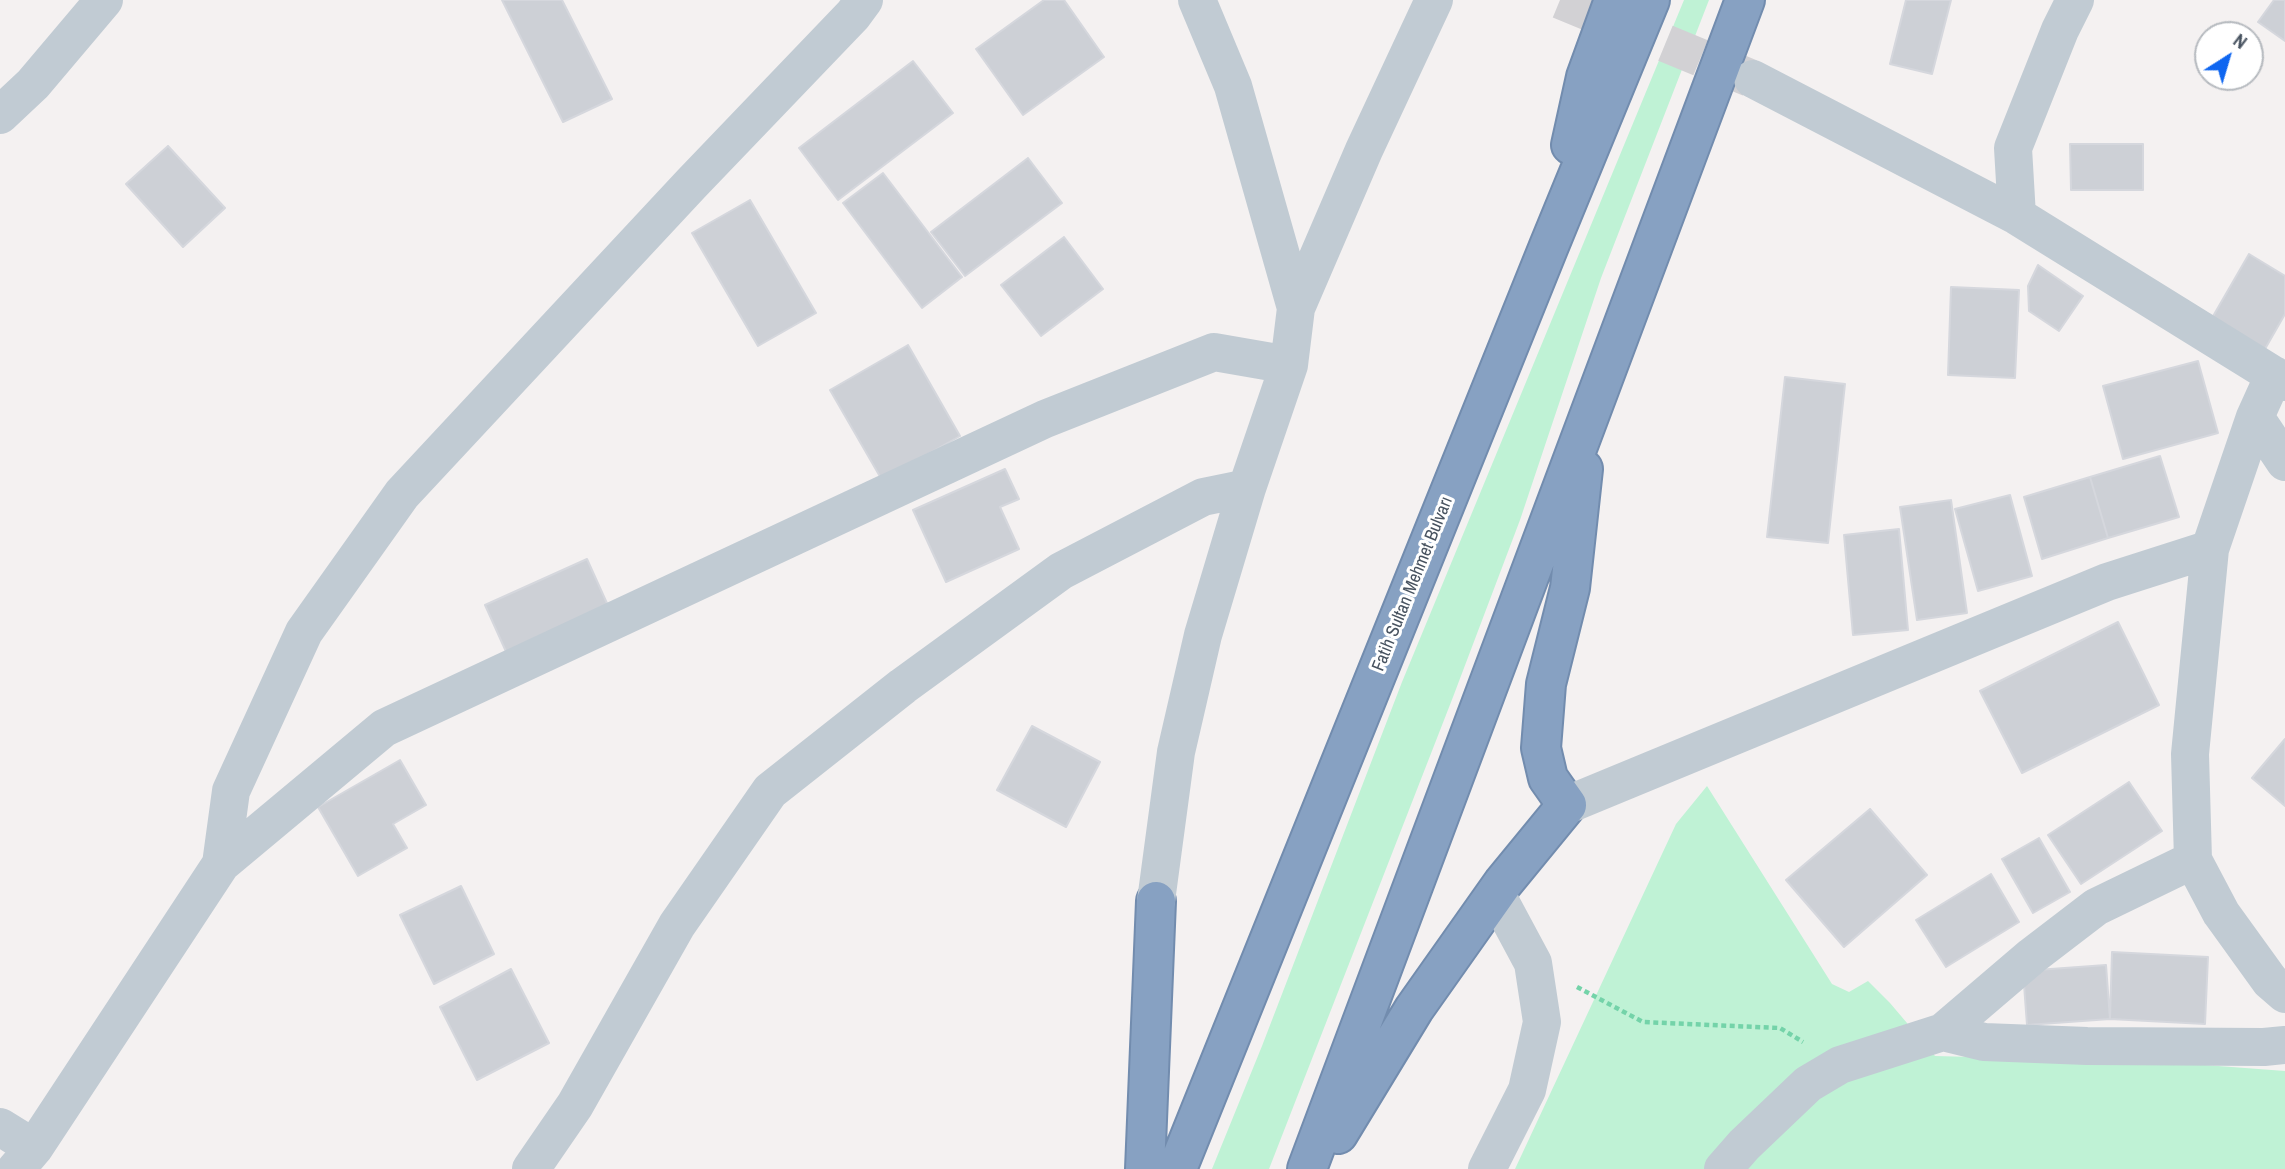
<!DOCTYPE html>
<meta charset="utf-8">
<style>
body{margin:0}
#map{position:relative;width:2285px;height:1169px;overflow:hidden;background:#f4f1f1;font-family:"Archivo Narrow",sans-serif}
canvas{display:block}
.north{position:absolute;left:2194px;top:21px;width:70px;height:70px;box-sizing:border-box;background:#fff;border:2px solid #b6babf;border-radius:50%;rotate:37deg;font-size:19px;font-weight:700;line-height:28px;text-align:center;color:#485360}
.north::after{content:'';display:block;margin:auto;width:24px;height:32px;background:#0f66f0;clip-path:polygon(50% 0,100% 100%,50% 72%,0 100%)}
</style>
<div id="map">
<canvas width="2285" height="1169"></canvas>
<div class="north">N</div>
</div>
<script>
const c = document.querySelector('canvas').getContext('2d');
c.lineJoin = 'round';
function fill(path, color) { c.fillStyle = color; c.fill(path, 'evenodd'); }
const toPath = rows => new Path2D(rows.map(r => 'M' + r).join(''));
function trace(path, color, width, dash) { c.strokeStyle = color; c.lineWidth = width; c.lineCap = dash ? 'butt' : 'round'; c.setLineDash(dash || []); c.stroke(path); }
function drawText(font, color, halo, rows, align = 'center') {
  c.font = font + ' "Archivo Narrow",sans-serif'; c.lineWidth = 6; c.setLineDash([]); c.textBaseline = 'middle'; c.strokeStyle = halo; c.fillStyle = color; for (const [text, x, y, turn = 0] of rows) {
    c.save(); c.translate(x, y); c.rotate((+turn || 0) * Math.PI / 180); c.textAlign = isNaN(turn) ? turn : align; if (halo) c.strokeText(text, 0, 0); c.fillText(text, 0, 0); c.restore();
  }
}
const green = toPath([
 [1684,0,1709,0,1601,278,1520,520,1453,697,1269,1169,1212,1169,1262,1046,1402,682],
 [1707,786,1832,984,1849,992,1868,981,1890,1003,1935,1056,2165,1062,2285,1071,2285,1169,1515,1169,1676,824]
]);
const building = toPath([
 [502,0,562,0,612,99,563,122,502,0],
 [1044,0,1064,0,1104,57,1023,115,976,49,1044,0],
 [1906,0,1951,0,1932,74,1890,64,1906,0],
 [2274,0,2285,0,2285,41,2258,22,2274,0],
 [913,61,953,113,838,200,799,148,913,61],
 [2070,144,2143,144,2143,190,2071,190,2070,144],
 [168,146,225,208,183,247,126,184,168,146],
 [1028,158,1062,203,965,276,931,232,1028,158],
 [883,173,962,277,922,308,843,203,883,173],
 [750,200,816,313,758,346,692,233,750,200],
 [1064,237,1103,289,1041,336,1001,285,1064,237],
 [2249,254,2285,276,2285,314,2265,349,2212,318,2249,254],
 [2038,265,2083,296,2059,331,2029,311,2028,286,2038,265],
 [1951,287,2019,290,2015,378,1948,375,1951,287],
 [908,345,960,436,882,480,830,390,908,345],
 [2198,361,2218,433,2123,459,2103,386,2198,361],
 [1785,377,1845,384,1828,543,1767,537,1785,377],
 [2160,456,2179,517,2108,538,2090,477,2160,456],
 [1005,469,1019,499,1000,507,1019,549,946,582,913,510,1005,469],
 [2090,477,2108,538,2042,559,2024,497,2090,477],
 [2010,495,2032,576,1978,591,1955,509,2010,495],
 [1951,500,1967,613,1917,620,1900,507,1951,500],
 [1899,529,1908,630,1853,635,1844,535,1899,529],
 [587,559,610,610,508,656,485,605,587,559],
 [2118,622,2159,705,2022,773,1980,691,2118,622],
 [1032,726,1100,762,1066,827,997,790,1032,726],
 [2285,739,2285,806,2252,778,2285,739],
 [400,760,426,805,393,824,407,848,358,876,318,807,400,760],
 [2129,782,2162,831,2081,884,2048,835,2129,782],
 [1870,809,1927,875,1844,947,1786,880,1870,809],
 [2039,838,2070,892,2033,913,2002,859,2039,838],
 [1991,874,2019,922,1946,967,1916,920,1991,874],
 [461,886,494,954,434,984,400,915,461,886],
 [2112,952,2208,957,2205,1024,2110,1019,2112,952],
 [2106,965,2110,1019,2027,1025,2023,971,2106,965],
 [511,969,549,1043,477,1080,440,1007,511,969]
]);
const minorTunnel = toPath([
 [1560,0,1750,78]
]);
const path = toPath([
 [1577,987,1643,1022,1780,1028,1803,1042]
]);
const minor = toPath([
 [1753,79,2017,216,2285,382],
 [0,115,33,84,104,0],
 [2017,216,2013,148,2060,30,2075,0],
 [1296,308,1364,150,1434,0],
 [2274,375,2255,417,2210,549,2190,754,2193,860,2221,913,2270,981,2285,994],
 [2255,417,2285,462],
 [1567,805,2107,582,2210,549],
 [221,864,231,791,304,632,402,494,691,184,853,15,864,0],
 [1156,901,1176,752,1203,635,1247,488,1289,365,1296,308,1233,86,1197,0],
 [1943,1032,1984,1042,2087,1046,2264,1047,2285,1045],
 [0,1127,34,1148],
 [16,1169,34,1148,221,864,384,728,1045,419,1214,352,1289,365],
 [531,1169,575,1105,677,925,770,791,903,686,1061,571,1203,497,1247,488],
 [1487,1169,1527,1090,1542,1022,1533,963,1496,894],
 [1723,1169,1744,1145,1808,1084,1840,1065,1943,1032,2032,956,2096,907,2193,860]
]);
const highway = toPath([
 [1571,145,1586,77,1614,0],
 [1338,1134,1414,1009,1503,883,1567,805,1548,778,1541,748,1546,684,1570,588,1583,469],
 [1145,1169,1156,901],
 [1177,1169,1549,246,1650,0],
 [1307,1169,1745,0]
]);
const streetNames = [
 ["Fatih Sultan Mehmet Bulvarı",1413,584,-68]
];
fill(green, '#bff2d5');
fill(building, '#cdd0d6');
trace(building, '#d5d7dd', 2);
trace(minorTunnel, '#d2d1d4', 38, [38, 19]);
trace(highway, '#728cae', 42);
trace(path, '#74d3a9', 4.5, [5, 3.5]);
trace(minor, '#c1cbd3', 38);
trace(highway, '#87a1c2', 38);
drawText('18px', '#485360', '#fff', streetNames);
</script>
